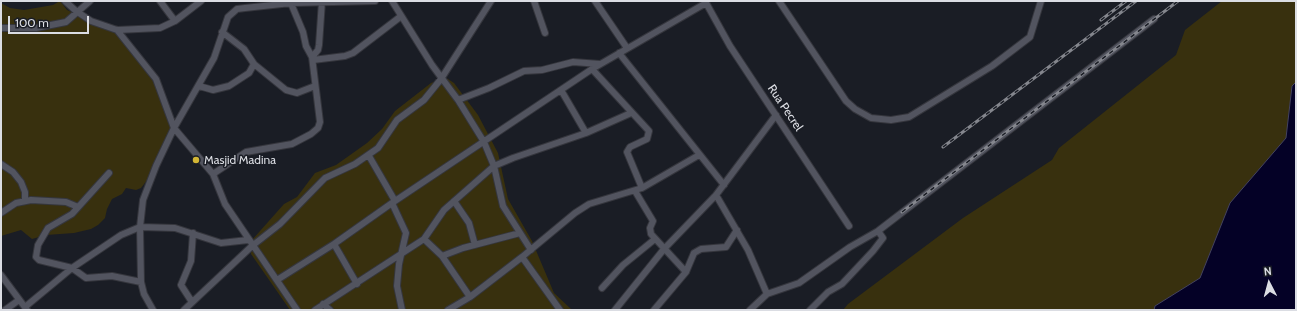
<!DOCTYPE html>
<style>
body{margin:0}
#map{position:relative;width:1297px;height:311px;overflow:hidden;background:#1a1d25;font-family:Cabin,sans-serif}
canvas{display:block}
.frame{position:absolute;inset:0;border:2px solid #dbdde3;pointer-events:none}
.north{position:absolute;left:1249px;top:263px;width:40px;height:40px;-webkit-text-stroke:3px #1a1d25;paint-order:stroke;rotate:354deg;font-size:11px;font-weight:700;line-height:16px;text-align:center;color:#dbdde3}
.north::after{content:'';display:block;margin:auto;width:14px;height:18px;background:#dbdde3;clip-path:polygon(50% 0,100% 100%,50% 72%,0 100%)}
.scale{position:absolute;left:8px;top:16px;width:81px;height:18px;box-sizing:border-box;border:2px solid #dbdde3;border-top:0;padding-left:5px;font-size:12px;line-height:14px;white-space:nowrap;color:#dbdde3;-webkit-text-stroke:3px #1a1d25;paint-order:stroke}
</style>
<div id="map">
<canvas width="1297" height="311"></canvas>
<div class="frame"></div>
<div class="north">N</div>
<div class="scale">100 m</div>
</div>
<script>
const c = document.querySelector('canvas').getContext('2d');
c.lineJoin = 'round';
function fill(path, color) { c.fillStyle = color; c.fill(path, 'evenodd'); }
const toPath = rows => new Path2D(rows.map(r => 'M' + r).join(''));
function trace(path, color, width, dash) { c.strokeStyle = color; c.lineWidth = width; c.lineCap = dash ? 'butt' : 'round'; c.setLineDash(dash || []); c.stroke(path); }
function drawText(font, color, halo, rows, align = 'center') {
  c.font = font + ' Cabin,sans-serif'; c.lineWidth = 3; c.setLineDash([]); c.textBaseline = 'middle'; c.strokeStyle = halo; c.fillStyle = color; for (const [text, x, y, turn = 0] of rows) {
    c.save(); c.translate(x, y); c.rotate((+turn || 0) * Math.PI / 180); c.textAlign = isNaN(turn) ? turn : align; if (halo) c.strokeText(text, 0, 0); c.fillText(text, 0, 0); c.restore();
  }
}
const green = toPath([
 [60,1,67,10,115,32,138,58,156,81,166,110,171,131,148,179,141,188,136,190,126,188,122,194,112,199,107,209,105,218,98,225,91,229,74,233,46,235,32,239,21,230,1,236,1,3,10,8,24,10,53,5],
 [1222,1,1296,1,1296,82,1292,86,1286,138,1230,203,1200,278,1155,306,1154,310,843,310,848,304,963,218,1052,160,1059,148,1176,55,1185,30],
 [445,77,454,83,478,115,498,153,508,199,532,241,554,293,571,309,290,310,251,254,252,240,284,204,297,197,315,173,336,165,367,143,382,129,395,111,431,83]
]);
const water = toPath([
 [1296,82,1296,310,1154,310,1155,306,1200,278,1230,203,1286,138,1292,86,1296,82]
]);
const minor = toPath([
 [65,1,76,11,91,21,117,30,160,28,175,21,201,1],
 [160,1,175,21],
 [392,1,432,65,458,100,484,142,494,166,503,206,531,250],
 [534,1,545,33],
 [595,1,627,48],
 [705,1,730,46,849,226],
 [779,1,846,101,855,109,871,118,891,120,909,117,992,66,1030,37,1041,1],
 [1,28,36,28,66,22,90,1],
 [117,30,156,79,174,128,213,174,225,204,297,310],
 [222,32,244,49,254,64,286,90,297,93,315,86],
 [619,53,724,185],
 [312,57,318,50,319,45,322,1],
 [313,60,345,56,353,53,400,17],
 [592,69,649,131,647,139,630,147,627,152,642,188],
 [199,86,213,90,229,86,249,73,254,64],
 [561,90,586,133],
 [458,100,489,88,524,71,542,70,573,62,600,64],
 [369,156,395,201],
 [1,164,13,172,21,182,25,192,25,200],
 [109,173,72,214,48,228,38,245,36,257,39,260,72,268,86,278,112,276,141,282],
 [213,174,246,152,292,144,311,134,318,128,320,122,312,57,306,46,303,32,290,1],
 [635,191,653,221,650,228,651,234,686,272],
 [716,195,748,250,767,294],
 [454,201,469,223,475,245],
 [392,203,406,233,399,264,397,286,402,310],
 [1,213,16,203,31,200,66,202,78,207],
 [424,239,442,256,470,297],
 [334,244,357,284],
 [442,256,463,248,520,233],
 [522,257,560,310],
 [1,275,27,310],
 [277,280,334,244,392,203,592,69,706,3],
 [602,288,623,265,655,239],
 [192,302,181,285,191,261,193,233],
 [323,304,330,310],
 [25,307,72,268,121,235,140,227,175,228,221,243,248,240],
 [5,310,19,300],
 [153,310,144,294,141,282,140,227,143,200,156,166,174,128,214,58,228,17,237,9,245,8,291,3,375,1],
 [184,310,252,246,280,224,325,178,355,164,378,148,397,120,424,100,441,79,491,1],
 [315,310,424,239,444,210,494,166,513,158,586,133,631,113],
 [448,310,470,297,522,257,575,213,589,204,642,188,699,155],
 [615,310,664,249,716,195,776,115],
 [654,310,686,272,694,253,701,249,726,247,737,230],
 [750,310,767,294,799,283,850,247,878,231,1154,19],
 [810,310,828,292,842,284,873,251,883,238,878,231]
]);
const rail = toPath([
 [1101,20,1126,1],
 [943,147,1136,1],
 [902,212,1178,1]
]);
const markers = [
 [196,160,4,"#d3b635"]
];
const streetNames = [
 ["Rua Pecrel",785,108,56]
];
const poiNames = [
 ["Masjid Madina",204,160]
];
fill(green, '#38300e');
fill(water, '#040126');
trace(water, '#44435f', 1);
trace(minor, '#35363d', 8);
trace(minor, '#52545f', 6);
trace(rail, '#84868d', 3);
trace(rail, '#1a1d25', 1.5, [4.5]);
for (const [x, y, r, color] of markers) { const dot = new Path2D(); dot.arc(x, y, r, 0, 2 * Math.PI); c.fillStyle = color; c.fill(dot); trace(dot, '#1a1d25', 1.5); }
drawText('12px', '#dbdde3', '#1a1d25', streetNames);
drawText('12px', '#dbdde3', '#1a1d25', poiNames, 'left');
</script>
